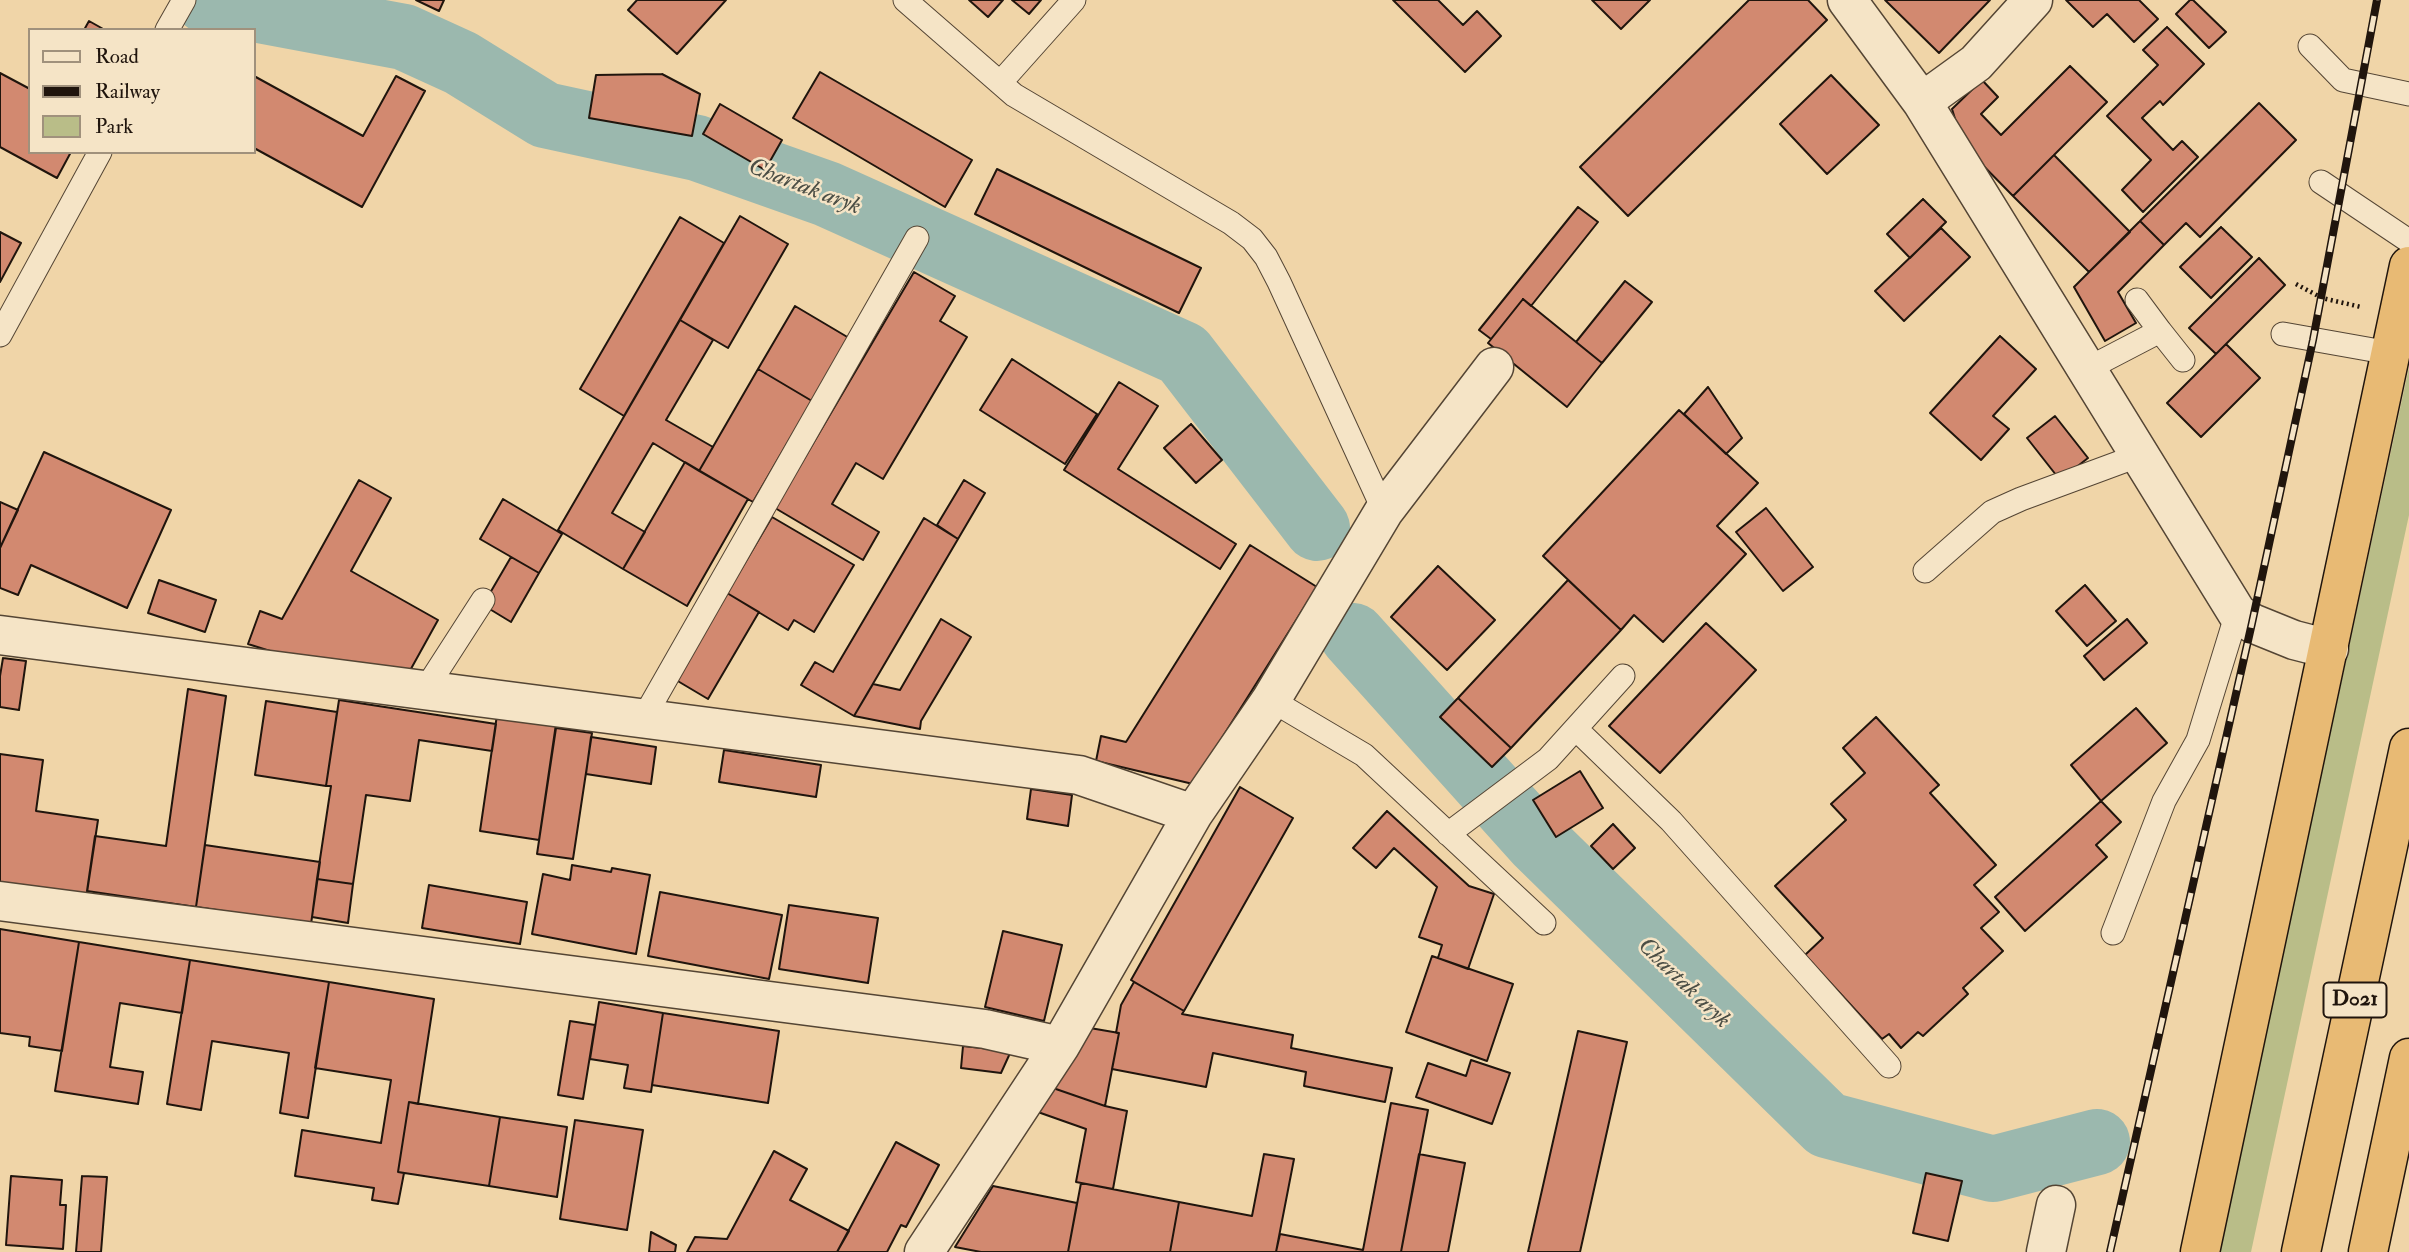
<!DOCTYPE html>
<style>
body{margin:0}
#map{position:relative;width:2409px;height:1252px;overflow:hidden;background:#f0d5a8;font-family:"IM FELL Double Pica",serif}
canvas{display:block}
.legend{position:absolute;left:28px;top:28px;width:228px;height:126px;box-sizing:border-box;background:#f5e4c6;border:2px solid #a0917c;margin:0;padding:9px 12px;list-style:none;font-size:21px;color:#20150d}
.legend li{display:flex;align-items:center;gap:14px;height:35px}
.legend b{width:35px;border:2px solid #a0917c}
</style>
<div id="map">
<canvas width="2409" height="1252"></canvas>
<ul class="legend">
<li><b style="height:9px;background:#f5e4c6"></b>Road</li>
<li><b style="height:9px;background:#20150d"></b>Railway</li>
<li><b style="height:19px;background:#b9bd88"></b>Park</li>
</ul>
</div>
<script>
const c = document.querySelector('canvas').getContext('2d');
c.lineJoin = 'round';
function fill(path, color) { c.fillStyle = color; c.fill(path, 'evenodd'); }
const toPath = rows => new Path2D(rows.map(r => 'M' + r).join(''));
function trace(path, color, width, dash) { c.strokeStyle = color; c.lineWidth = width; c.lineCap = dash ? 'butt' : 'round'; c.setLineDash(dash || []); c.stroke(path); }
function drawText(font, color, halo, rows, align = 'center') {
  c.font = font + ' "IM FELL Double Pica",serif'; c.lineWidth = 5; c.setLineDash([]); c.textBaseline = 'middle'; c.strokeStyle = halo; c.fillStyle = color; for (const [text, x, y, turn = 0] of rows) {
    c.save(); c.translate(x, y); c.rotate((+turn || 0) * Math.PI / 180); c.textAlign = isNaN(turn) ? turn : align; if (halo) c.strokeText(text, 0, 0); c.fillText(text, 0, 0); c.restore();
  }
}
const green = toPath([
 [2409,367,2409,515,2251,1252,2219,1252]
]);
const river = toPath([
 [206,0,404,37,461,63,545,115,697,148,827,194,1183,354,1317,528],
 [1353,636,1538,842,1827,1125,1993,1169,2097,1142]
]);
const building = toPath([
 [416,0,444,0,439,11,416,0],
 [637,0,726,0,677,54,628,10,637,0],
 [969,0,1003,0,988,17,969,0],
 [1012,0,1041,0,1029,14,1012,0],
 [1393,0,1438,0,1463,25,1477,11,1501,36,1465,72,1393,0],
 [1592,0,1650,0,1621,29,1592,0],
 [1749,0,1808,0,1827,20,1628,216,1580,167,1749,0],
 [1885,0,1990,0,1939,53,1885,0],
 [2066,0,2139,0,2158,19,2134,42,2107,14,2093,27,2066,0],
 [2190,0,2193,0,2226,32,2209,48,2176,14,2190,0],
 [89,21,105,30,84,30,89,21],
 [2167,27,2204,64,2163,105,2160,101,2142,118,2173,150,2182,141,2198,157,2143,212,2122,190,2151,160,2107,116,2158,65,2143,50,2167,27],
 [2070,66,2107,102,2013,196,1963,145,1952,109,1982,80,1998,97,1981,114,2001,135,2070,66],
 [820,72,972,160,945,207,793,118,820,72],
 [0,73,30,89,30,152,71,152,57,178,0,147,0,73],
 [662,74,700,94,692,136,589,118,596,75,662,74],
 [1831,75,1879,125,1827,174,1780,124,1831,75],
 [254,76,363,136,396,76,425,91,362,207,254,148,254,76],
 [2259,103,2296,140,2200,237,2186,223,2164,245,2140,221,2259,103],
 [720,104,782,140,765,170,703,134,720,104],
 [2054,155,2130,232,2089,272,2013,196,2054,155],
 [997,169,1201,268,1179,313,975,214,997,169],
 [1923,199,1946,222,1910,258,1887,234,1923,199],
 [1578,207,1598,222,1531,306,1523,299,1491,339,1479,330,1578,207],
 [740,216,788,244,728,348,680,320,740,216],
 [680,217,724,243,624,416,580,389,680,217],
 [2140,221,2164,245,2118,292,2136,323,2105,341,2074,287,2140,221],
 [2221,227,2252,257,2211,298,2180,267,2221,227],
 [1941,228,1970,257,1904,321,1875,291,1941,228],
 [0,232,21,243,0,282,0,232],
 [2259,258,2285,285,2216,354,2189,328,2259,258],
 [914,272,955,296,940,321,967,337,883,479,856,463,832,504,879,532,863,560,775,508,914,272],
 [1625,281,1652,302,1602,363,1576,342,1625,281],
 [1523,299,1602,363,1567,407,1488,343,1523,299],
 [795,306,849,338,812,401,758,369,795,306],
 [680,320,713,340,666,420,713,447,699,471,653,443,612,513,645,532,623,569,558,530,680,320],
 [2000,336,2036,369,1993,416,2009,429,1981,460,1930,413,2000,336],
 [2226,344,2260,378,2201,437,2167,403,2226,344],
 [1012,359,1097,414,1065,464,980,410,1012,359],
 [758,369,812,401,753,502,699,471,758,369],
 [1119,382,1158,406,1118,469,1236,544,1220,569,1064,470,1119,382],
 [1708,387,1742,438,1726,454,1684,414,1708,387],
 [1679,410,1758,483,1717,526,1746,554,1663,642,1634,615,1621,630,1543,556,1679,410],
 [2055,416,2088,458,2060,480,2027,438,2055,416],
 [1191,424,1222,460,1196,483,1164,448,1191,424],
 [44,452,171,510,127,608,31,565,18,595,0,588,0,548,44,452],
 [685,462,748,499,687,606,623,569,685,462],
 [359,480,391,498,351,571,438,620,407,676,289,657,248,644,260,611,282,619,359,480],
 [964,480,985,493,958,539,937,525,964,480],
 [503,499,562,534,539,573,480,539,503,499],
 [0,502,18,510,0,548,0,502],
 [1766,508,1813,567,1783,591,1736,532,1766,508],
 [772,517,854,565,814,632,794,620,788,630,727,593,772,517],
 [924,518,958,539,854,716,801,685,815,662,833,672,924,518],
 [1250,545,1317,587,1193,784,1096,761,1101,736,1126,742,1250,545],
 [511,557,539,573,511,622,483,605,511,557],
 [1438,566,1495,620,1447,670,1391,617,1438,566],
 [159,580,216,600,205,632,148,613,159,580],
 [1568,580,1621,630,1511,748,1458,698,1568,580],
 [2085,585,2116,621,2087,646,2056,611,2085,585],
 [727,593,759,612,708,699,676,680,727,593],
 [941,619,971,637,921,721,920,729,854,716,873,684,900,690,941,619],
 [2127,619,2147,643,2104,680,2084,656,2127,619],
 [1706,623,1756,670,1660,773,1609,726,1706,623],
 [3,658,26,661,19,710,0,707,0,676,3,658],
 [188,689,226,696,196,907,87,891,95,836,166,846,188,689],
 [1458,698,1511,748,1492,767,1440,717,1458,698],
 [339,700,496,724,492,751,419,740,410,801,366,795,353,884,317,879,331,786,326,786,339,700],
 [266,701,337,712,326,786,255,775,266,701],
 [2136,708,2167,743,2101,801,2071,765,2136,708],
 [497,715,556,724,539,840,480,831,497,715],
 [1876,717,1939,785,1930,793,1996,865,1974,885,1999,912,1981,928,2003,951,1963,988,1968,994,1923,1036,1918,1032,1901,1048,1889,1034,1882,1039,1805,955,1823,938,1775,886,1846,820,1831,804,1865,773,1843,748,1876,717],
 [556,728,592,733,573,859,537,854,556,728],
 [591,737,656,747,651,784,586,774,591,737],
 [724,750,821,765,816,797,719,782,724,750],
 [0,754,43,760,36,811,98,820,86,899,0,886,0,754],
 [1580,771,1603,808,1556,837,1533,800,1580,771],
 [1240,787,1293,818,1184,1011,1131,980,1240,787],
 [1031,789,1072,795,1068,826,1027,819,1031,789],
 [2101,801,2121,822,2096,845,2107,857,2025,931,1995,897,2101,801],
 [1387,811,1469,886,1494,894,1468,969,1438,958,1442,945,1419,937,1437,887,1394,848,1376,868,1353,848,1387,811],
 [1613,824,1635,848,1613,869,1591,846,1613,824],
 [205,845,320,862,311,924,196,907,205,845],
 [572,865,611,872,612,868,650,875,636,954,532,934,543,874,570,880,572,865],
 [317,879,353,884,348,923,312,917,317,879],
 [429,885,527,902,520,944,422,928,429,885],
 [660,892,782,915,769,979,648,956,660,892],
 [789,905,878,918,868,983,779,969,789,905],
 [0,929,79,942,62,1051,29,1046,30,1037,0,1033,0,929],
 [1003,931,1062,945,1044,1021,985,1007,1003,931],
 [79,942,190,960,182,1013,120,1003,110,1067,143,1072,138,1104,55,1091,79,942],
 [1432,956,1513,984,1487,1061,1406,1032,1432,956],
 [190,960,329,982,308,1118,280,1113,289,1053,212,1041,201,1110,167,1104,190,960],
 [329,982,434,999,418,1104,409,1102,398,1172,404,1173,398,1204,372,1200,374,1188,295,1176,302,1130,381,1143,391,1080,315,1068,329,982],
 [1134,982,1184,1011,1182,1014,1293,1035,1291,1048,1392,1068,1385,1102,1304,1086,1306,1072,1213,1053,1206,1087,1112,1069,1119,1033,1116,1033,1121,1005,1134,982],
 [599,1002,663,1013,651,1092,624,1088,628,1065,590,1059,599,1002],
 [663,1013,779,1031,768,1103,652,1085,663,1013],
 [570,1021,595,1025,583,1099,558,1095,570,1021],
 [1090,1028,1119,1033,1105,1106,1053,1088,1090,1028],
 [1578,1031,1627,1042,1580,1252,1528,1252,1578,1031],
 [963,1046,1011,1051,1001,1073,961,1068,963,1046],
 [1471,1060,1510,1073,1492,1124,1416,1097,1428,1063,1466,1076,1471,1060],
 [1053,1088,1105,1106,1127,1111,1113,1189,1076,1182,1086,1129,1035,1111,1053,1088],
 [409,1102,500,1117,489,1186,398,1172,409,1102],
 [1391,1103,1428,1110,1401,1252,1276,1252,1280,1234,1363,1250,1391,1103],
 [500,1117,567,1127,557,1197,489,1186,500,1117],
 [575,1120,643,1130,627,1230,560,1219,575,1120],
 [896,1142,939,1165,906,1227,901,1225,887,1252,837,1252,896,1142],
 [774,1151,807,1169,790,1200,849,1231,837,1252,687,1252,695,1237,727,1239,774,1151],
 [1264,1154,1294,1159,1276,1252,1170,1252,1179,1202,1252,1216,1264,1154],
 [1419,1154,1465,1163,1448,1252,1401,1252,1419,1154],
 [1926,1173,1962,1181,1948,1241,1913,1233,1926,1173],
 [11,1176,62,1180,60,1205,66,1205,63,1249,6,1245,11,1176],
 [82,1176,107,1177,101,1252,76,1252,82,1176],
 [1081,1183,1179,1202,1170,1252,1068,1252,1081,1183],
 [993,1186,1077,1203,1068,1252,981,1252,955,1247,993,1186],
 [651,1232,676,1245,675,1252,649,1252,651,1232]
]);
const path = toPath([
 [2296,284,2322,298,2361,307]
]);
const lane = toPath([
 [905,0,1014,95,1231,223,1252,239,1266,257,1279,282,1384,511],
 [167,30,184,0],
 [2310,46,2343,80,2409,94],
 [1000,83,1074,0],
 [2321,182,2409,241],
 [2160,331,2183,360],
 [2283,334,2390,353],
 [0,335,100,152],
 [2087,369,2160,331,2137,300],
 [1925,571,1992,512,2021,499,2140,455],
 [425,690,483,600],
 [1271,700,1364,755,1544,923],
 [643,719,917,238],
 [1576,729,1671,821,1889,1066],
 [1448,834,1548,759,1623,676],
 [2113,933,2164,801,2198,740,2237,613]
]);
const street = toPath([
 [1847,0,1922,102,2237,613,2252,623,2294,640,2329,649],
 [1922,102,1976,63,2033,0],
 [0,635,1079,775,1193,814],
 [0,901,985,1029,1060,1046],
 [924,1252,1060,1046,1193,814,1271,700,1384,511,1494,367],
 [2046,1252,2056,1205]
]);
const highway = toPath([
 [2200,1252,2409,266],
 [2301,1252,2409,748],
 [2368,1252,2409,1058]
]);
const rail = toPath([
 [2110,1252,2252,623,2313,340,2377,0]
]);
const shields = [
 [2355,1000,63]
];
const shieldNames = [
 ["D021",2355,1000]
];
const waterNames = [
 ["Chartak aryk",804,188,21],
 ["Chartak aryk",1683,984,44]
];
fill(green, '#b9bd88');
trace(river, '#9bb8ae', 66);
fill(building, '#d28970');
trace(building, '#20150d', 2);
trace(lane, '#544534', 25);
trace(street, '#544534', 41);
trace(highway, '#20150d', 41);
trace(path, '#20150d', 4.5, [2, 3.5]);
trace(lane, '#f5e4c6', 23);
trace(street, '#f5e4c6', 38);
trace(highway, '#e8ba74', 38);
trace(rail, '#20150d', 8);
trace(rail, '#f5e4c6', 5, [16]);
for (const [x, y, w] of shields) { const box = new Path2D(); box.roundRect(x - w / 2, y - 17.5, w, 35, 5); c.fillStyle = '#f5e4c6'; c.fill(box); trace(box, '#20150d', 2); }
drawText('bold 21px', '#20150d', null, shieldNames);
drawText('italic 24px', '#4b4e45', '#f5e4c6', waterNames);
</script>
